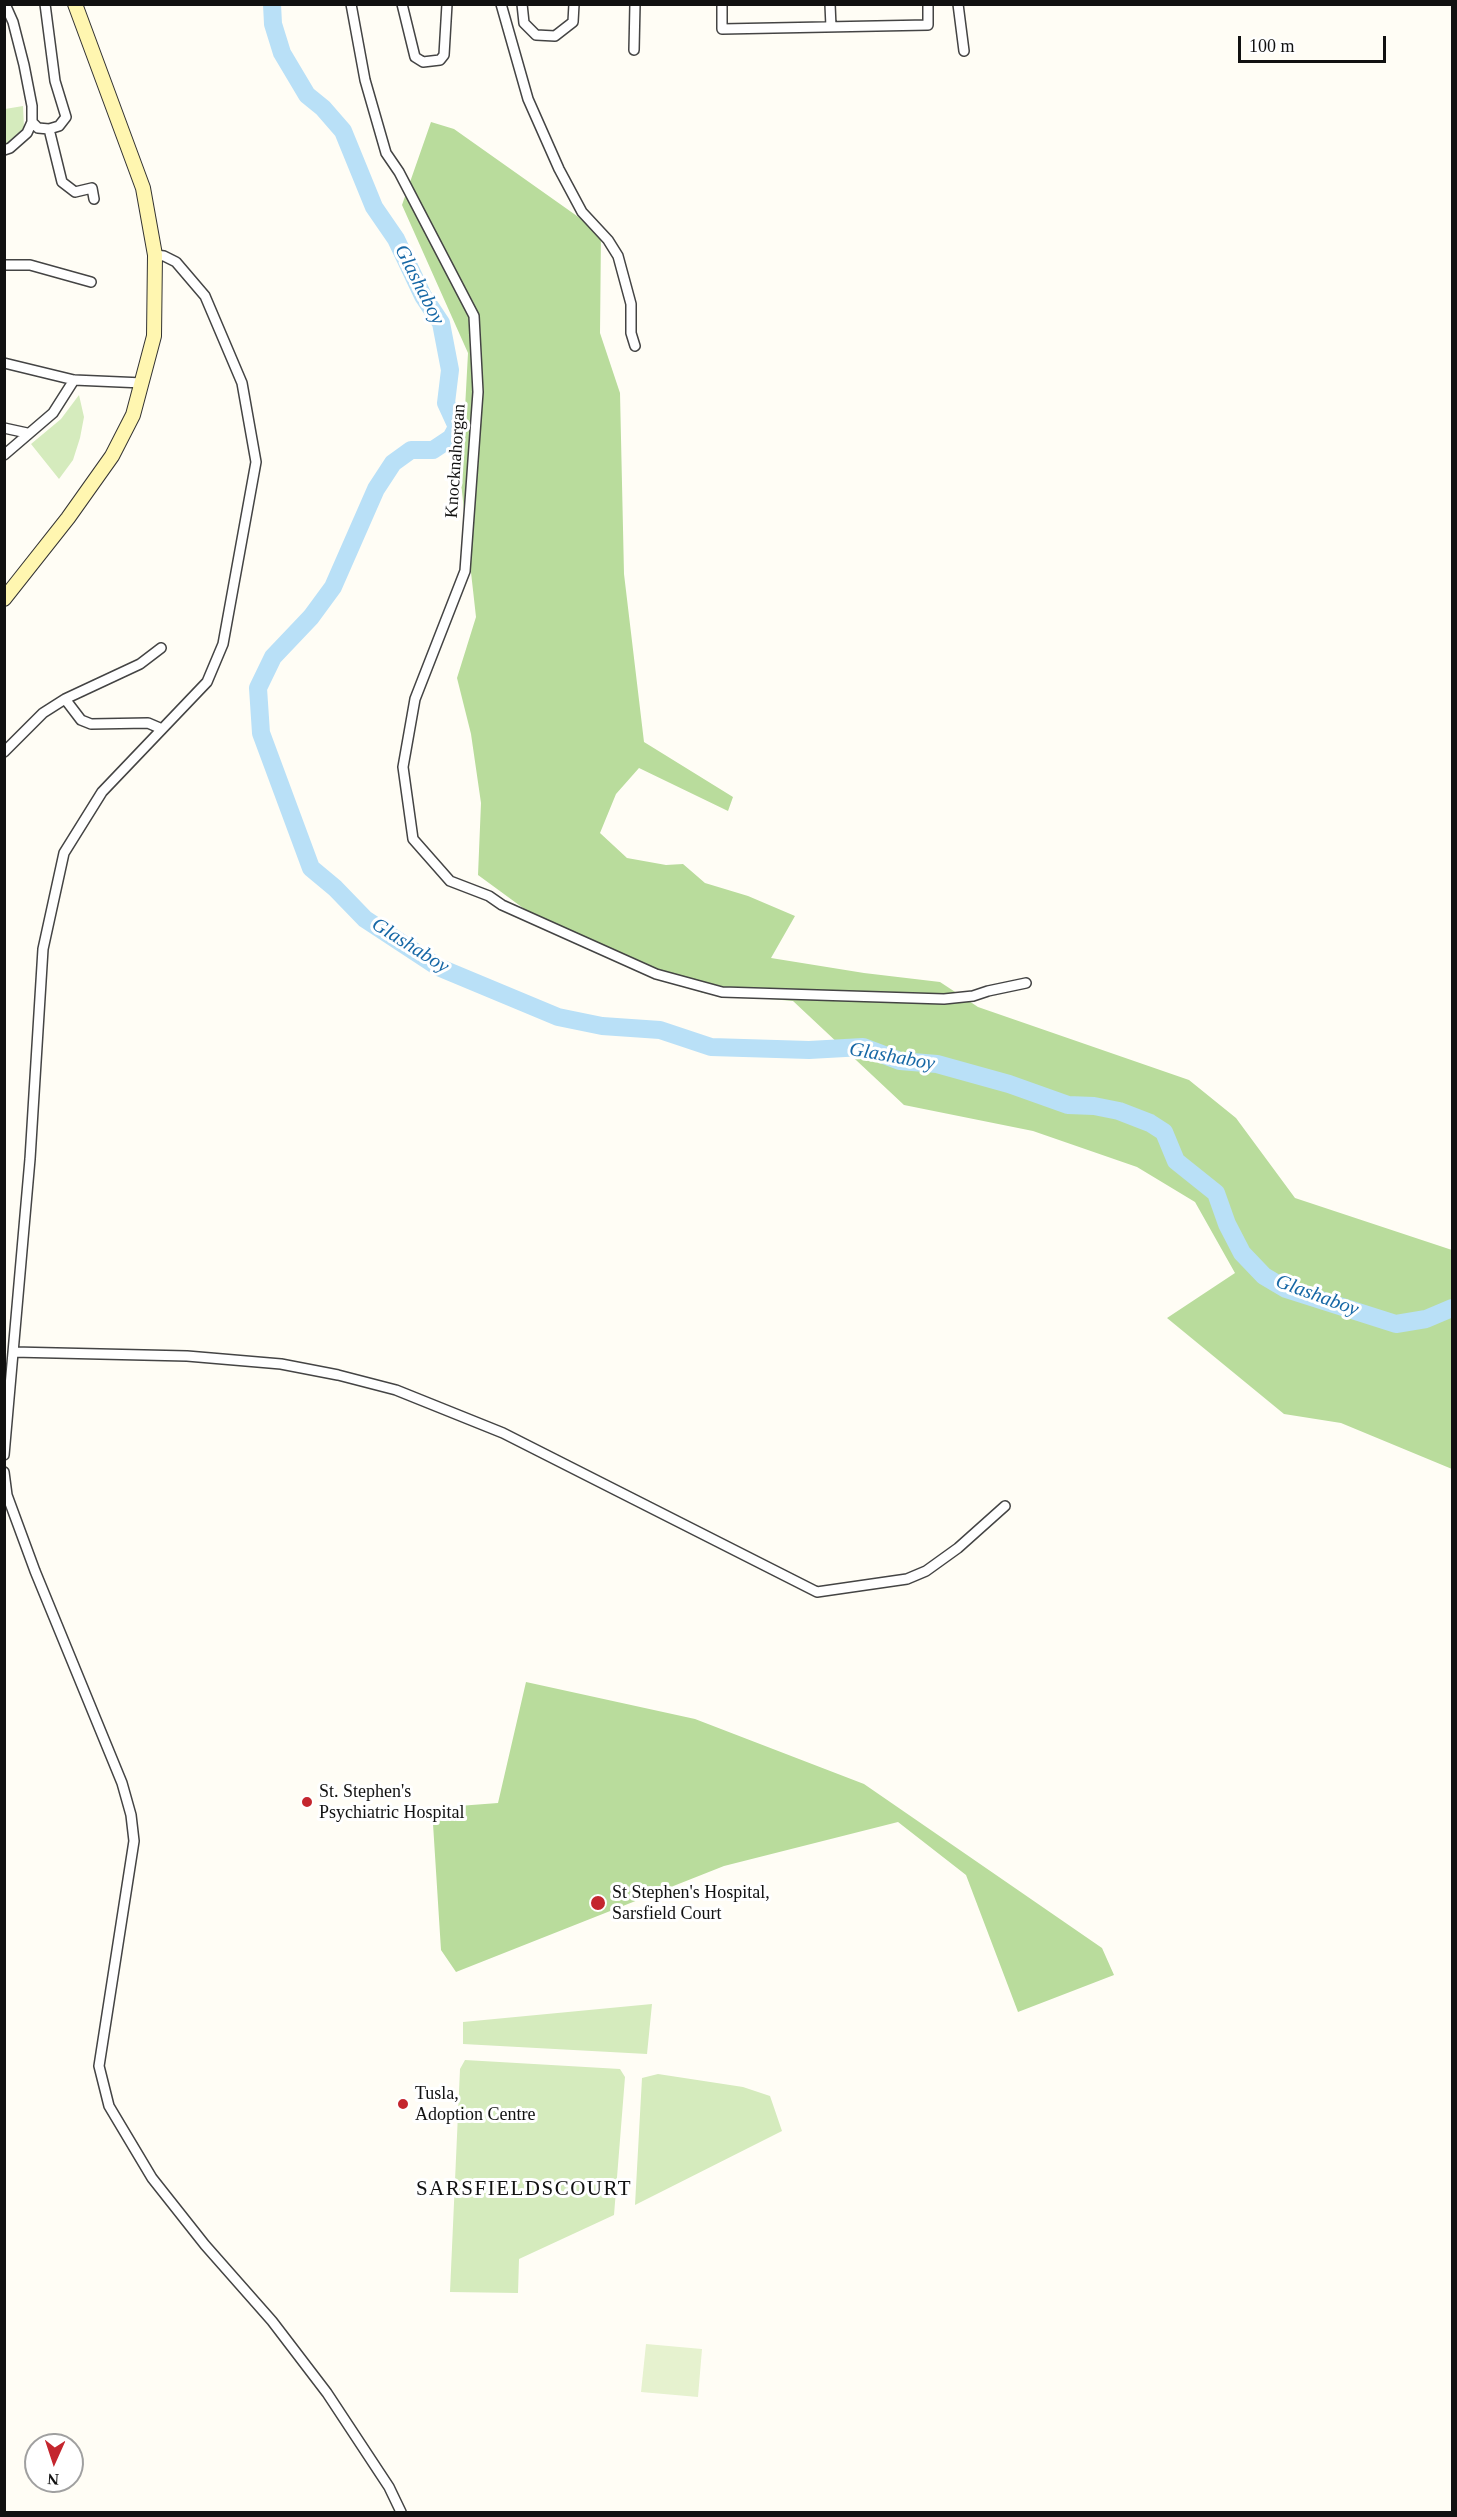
<!DOCTYPE html>
<style>
body{margin:0}
#map{position:relative;width:1457px;height:2517px;overflow:hidden;background:#fffdf5;font-family:"Times New Roman",serif}
canvas{display:block}
.frame{position:absolute;inset:0;border:6px solid #111;pointer-events:none}
.north{position:absolute;left:24px;top:2433px;width:60px;height:60px;box-sizing:border-box;background:#fff;border:2px solid #a0a0a0;border-radius:50%;rotate:183deg;font-size:16px;font-weight:700;line-height:24px;text-align:center;color:#111}
.north::after{content:'';display:block;margin:auto;width:21px;height:27px;background:#c4262e;clip-path:polygon(50% 0,100% 100%,50% 72%,0 100%)}
.scale{position:absolute;left:1238px;top:36px;width:148px;height:27px;box-sizing:border-box;border:3px solid #111;border-top:0;padding-left:8px;font-size:18px;line-height:21px;white-space:nowrap;color:#111;-webkit-text-stroke:4px #fff;paint-order:stroke}
</style>
<div id="map">
<canvas width="1457" height="2517"></canvas>
<div class="frame"></div>
<div class="north">N</div>
<div class="scale">100 m</div>
</div>
<script>
const c = document.querySelector('canvas').getContext('2d');
c.lineJoin = 'round';
function fill(path, color) { c.fillStyle = color; c.fill(path, 'evenodd'); }
const toPath = rows => new Path2D(rows.map(r => 'M' + r).join(''));
function trace(path, color, width, dash) { c.strokeStyle = color; c.lineWidth = width; c.lineCap = dash ? 'butt' : 'round'; c.setLineDash(dash || []); c.stroke(path); }
function drawText(font, color, halo, rows, align = 'center') {
  c.font = font + ' "Times New Roman",serif'; c.lineWidth = 6; c.setLineDash([]); c.textBaseline = 'middle'; c.strokeStyle = halo; c.fillStyle = color; for (const [text, x, y, turn = 0] of rows) {
    c.save(); c.translate(x, y); c.rotate((+turn || 0) * Math.PI / 180); c.textAlign = isNaN(turn) ? turn : align; if (halo) c.strokeText(text, 0, 0); c.fillText(text, 0, 0); c.restore();
  }
}
const green = toPath([
 [23,106,24,128,5,145,5,109],
 [79,395,84,417,80,438,73,460,59,479,31,444,61,419],
 [652,2004,647,2054,463,2044,463,2022],
 [465,2060,620,2069,625,2077,614,2215,519,2259,518,2293,450,2292,460,2069],
 [658,2074,743,2087,770,2096,782,2131,635,2205,642,2078]
]);
const forest = toPath([
 [431,122,454,129,601,233,600,333,620,393,624,574,644,742,733,797,728,811,639,768,616,794,600,833,627,858,666,865,683,864,705,883,748,896,795,916,771,958,864,973,940,982,978,1007,1189,1080,1236,1118,1295,1198,1452,1250,1452,1469,1341,1423,1284,1414,1167,1318,1235,1273,1195,1202,1137,1167,1033,1131,904,1105,793,1001,703,993,641,971,534,916,478,875,481,803,471,734,457,678,476,617,461,483,468,353,402,205],
 [526,1682,695,1719,864,1784,1102,1948,1114,1975,1018,2012,966,1875,898,1822,724,1866,456,1972,441,1950,432,1808,498,1803]
]);
const pitch = toPath([
 [646,2344,702,2349,698,2397,641,2392]
]);
const river = toPath([
 [272,4,273,24,282,53,307,95,323,108,343,131,374,207,396,239,423,296,441,323,450,370,446,403,457,427,451,438,433,450,411,450,393,463,376,489,333,587,311,617,273,657,258,688,261,733,311,868,335,888,365,919,438,967,558,1017,602,1026,660,1030,711,1047,809,1050,863,1047,900,1061,937,1064,1009,1084,1068,1105,1094,1106,1119,1111,1150,1123,1164,1132,1176,1161,1216,1193,1227,1224,1242,1253,1264,1276,1286,1289,1396,1324,1426,1319,1452,1308]
]);
const street = toPath([
 [351,4,365,80,386,153,399,172,474,316,478,392,465,571,415,699,403,767,413,839,450,881,489,896,502,905,656,974,722,992,944,999,973,996,988,991,1026,983],
 [402,4,415,57,423,62,440,60,444,55,447,4],
 [501,4,528,99,559,169,582,212,608,240,618,256,631,304,631,333,635,346],
 [522,4,524,23,536,35,555,36,573,22,574,4],
 [722,4,722,29,928,25,928,4],
 [830,4,831,27],
 [958,4,964,51],
 [634,50,635,4],
 [32,122,38,128,49,129,59,126,66,117,55,81,45,4],
 [49,129,62,182,75,192,92,188,94,199],
 [4,150,10,148,27,133,32,122,32,106,24,65,13,22,5,4],
 [4,265,30,265,91,282],
 [4,363,74,380,143,383],
 [4,428,27,433],
 [4,455,53,413,74,380],
 [65,699,81,720,91,724,148,723,162,729],
 [4,752,43,713,65,699,140,664,161,648],
 [13,1352,187,1356,281,1364,338,1375,396,1390,503,1433,817,1592,907,1579,926,1571,958,1548,1005,1506],
 [4,1455,30,1159,43,949,64,853,102,792,207,682,223,644,256,462,242,383,205,296,176,262,164,256,155,255],
 [4,1472,7,1495,35,1571,122,1783,131,1815,134,1841,99,2066,109,2106,152,2178,205,2245,272,2321,327,2393,389,2487,401,2512]
]);
const secondary = toPath([
 [4,599,68,518,112,456,133,415,154,336,155,255,143,188,75,4]
]);
const markers = [
 [307,1802,6,"#c4262e"],
 [598,1903,8,"#c4262e"],
 [403,2104,6,"#c4262e"]
];
const streetNames = [
 ["Knocknahorgan",456,461,-86]
];
const poiNames = [
 ["St. Stephen's",319,1792],
 ["Psychiatric Hospital",319,1813],
 ["St Stephen's Hospital,",612,1893],
 ["Sarsfield Court",612,1914],
 ["Tusla,",415,2094],
 ["Adoption Centre",415,2115]
];
const waterNames = [
 ["Glashaboy",419,285,63],
 ["Glashaboy",410,946,32],
 ["Glashaboy",892,1057,10],
 ["Glashaboy",1317,1296,20]
];
const quarterNames = [
 ["SARSFIELDSCOURT",524,2189]
];
fill(green, '#d5ebbd');
fill(forest, '#b9dc9c');
fill(pitch, '#e6f2cf');
trace(river, '#b9e0f7', 18);
trace(street, '#444', 12);
trace(secondary, '#333', 16);
trace(street, '#fff', 9);
trace(secondary, '#fff6b0', 14);
for (const [x, y, r, color] of markers) { const dot = new Path2D(); dot.arc(x, y, r, 0, 2 * Math.PI); c.fillStyle = color; c.fill(dot); trace(dot, '#fff', 2); }
drawText('18px', '#111', '#fff', streetNames);
drawText('18px', '#111', '#fff', poiNames, 'left');
drawText('italic 20px', '#1768a6', '#fff', waterNames);
c.letterSpacing = '1.5px';
drawText('21px', '#111', '#fff', quarterNames);
c.letterSpacing = '0px';
</script>
